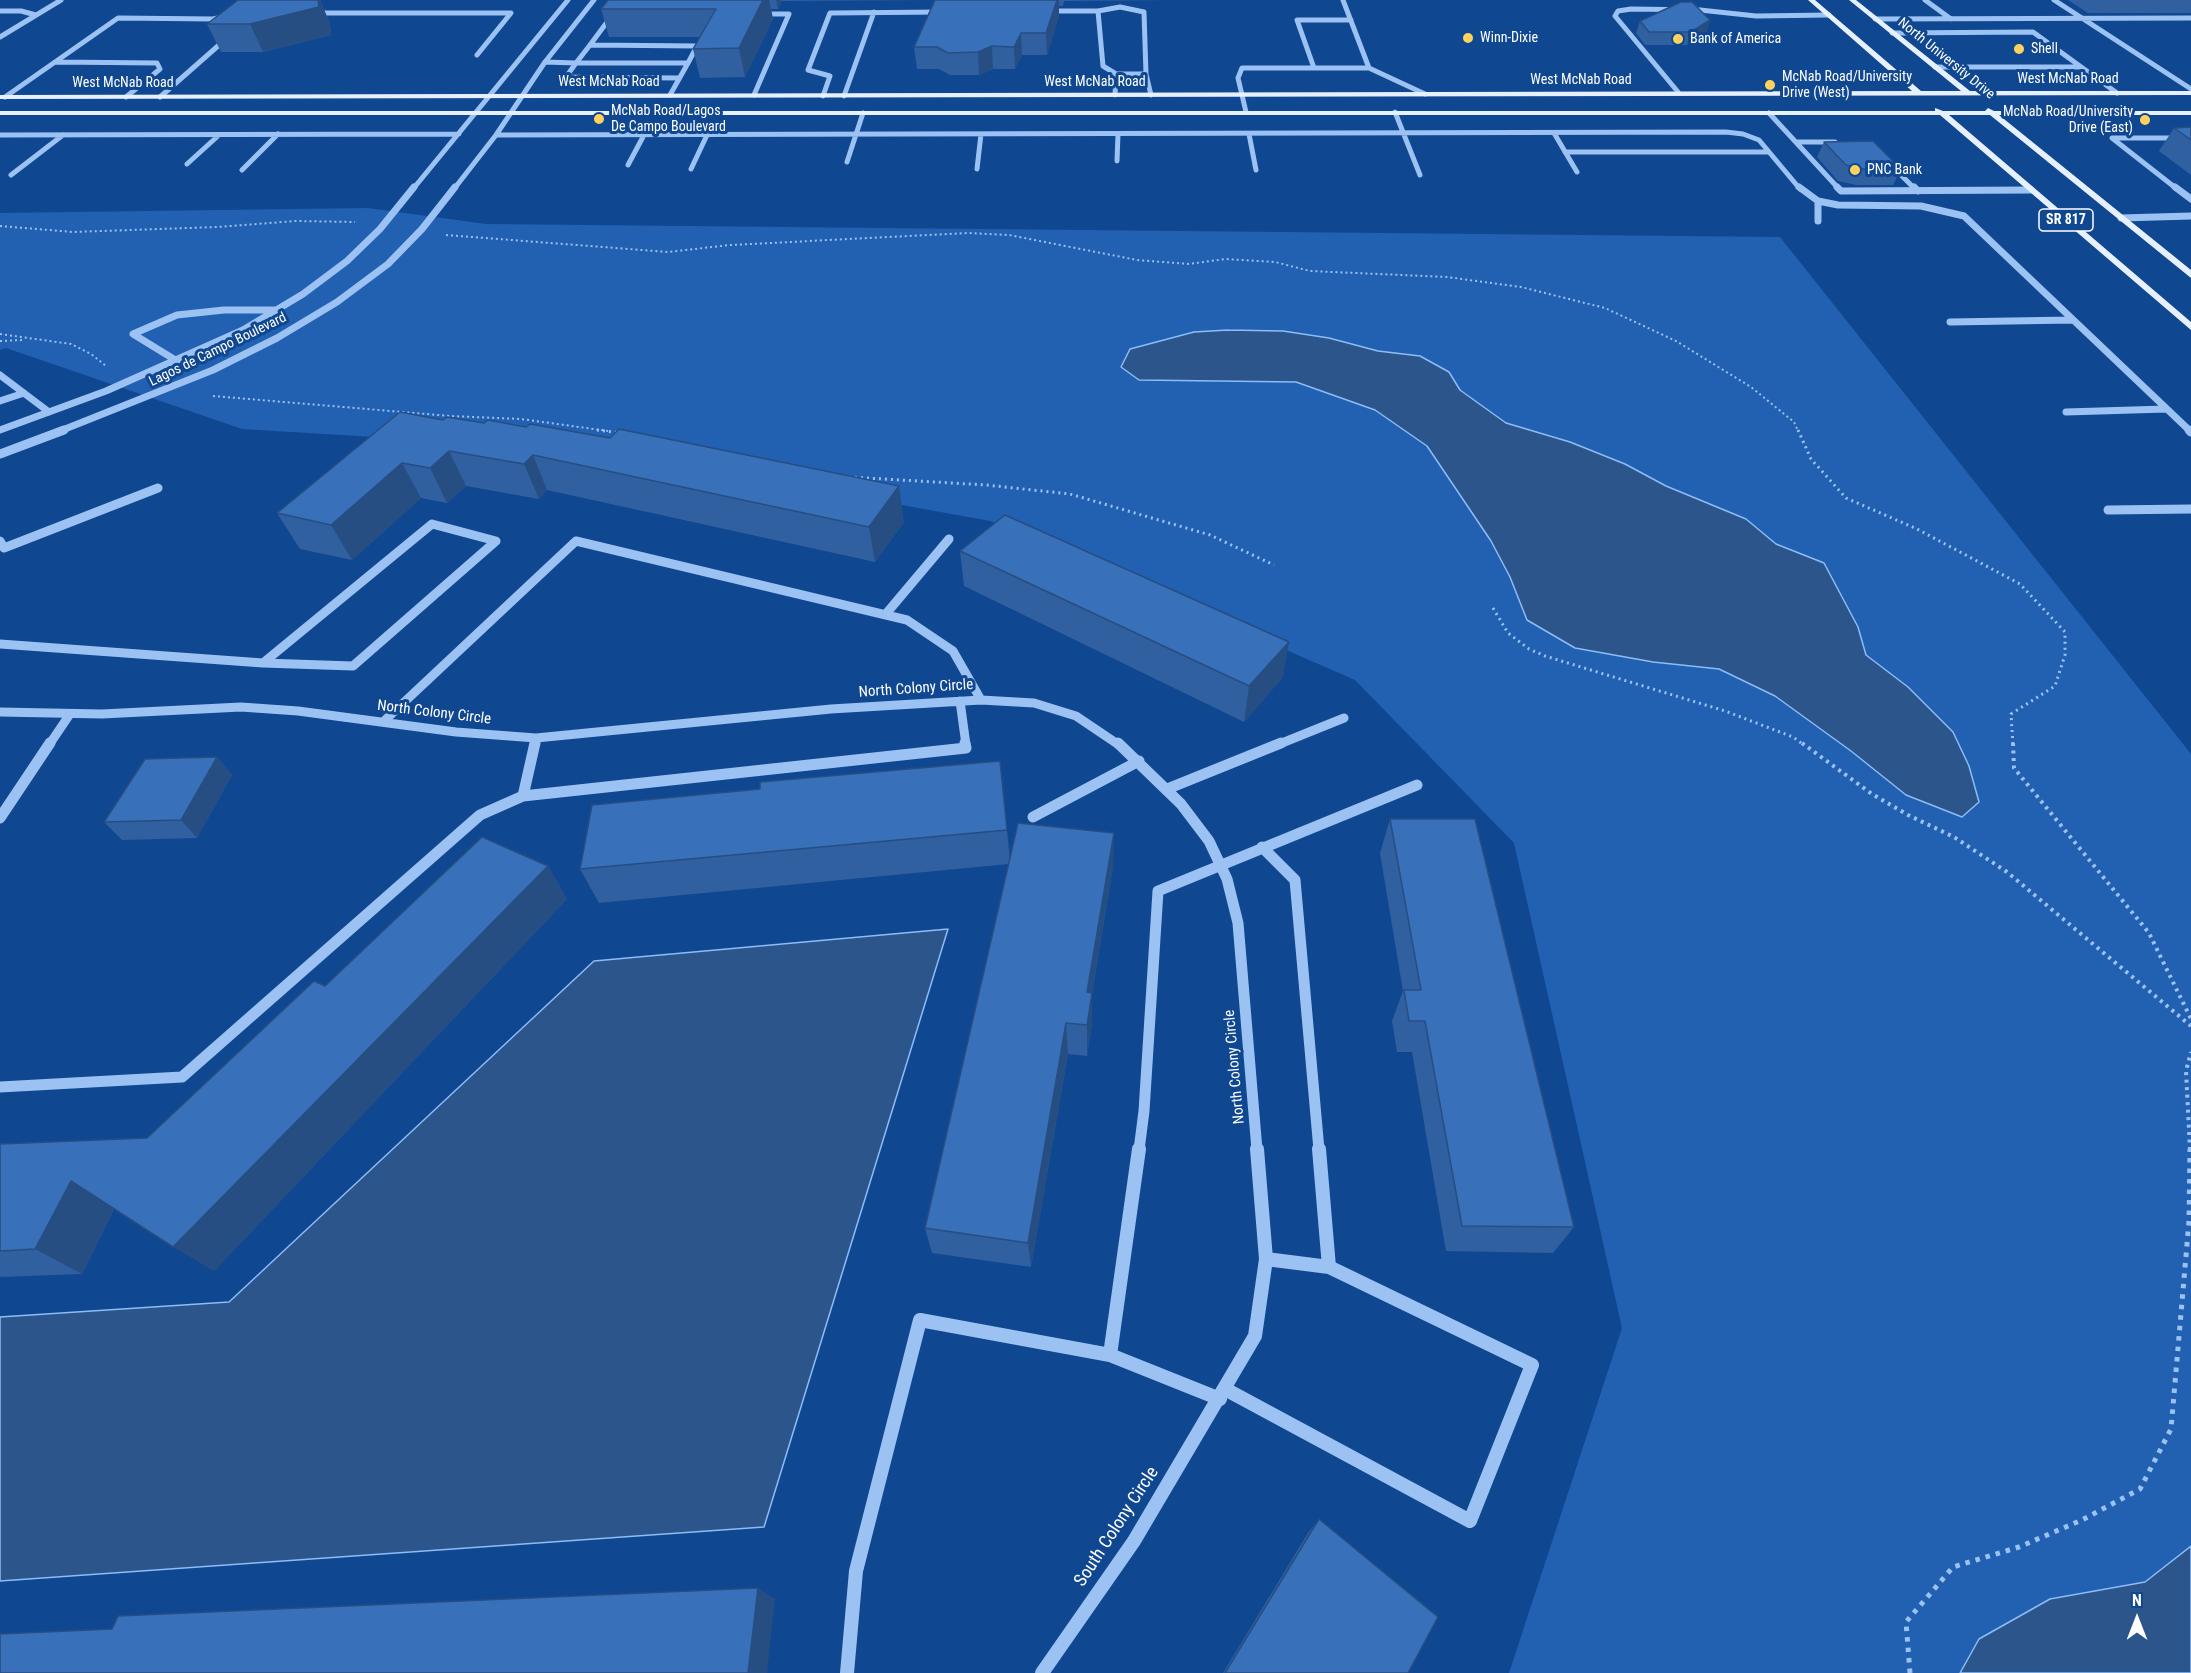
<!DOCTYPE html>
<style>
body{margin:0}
#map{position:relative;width:2191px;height:1673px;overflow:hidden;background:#104791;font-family:"Roboto Condensed",sans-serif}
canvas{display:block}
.north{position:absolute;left:2107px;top:1589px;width:60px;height:60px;-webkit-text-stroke:4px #104791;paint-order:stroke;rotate:0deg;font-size:16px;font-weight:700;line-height:24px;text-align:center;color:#fff}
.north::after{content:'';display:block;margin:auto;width:21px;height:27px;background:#fff;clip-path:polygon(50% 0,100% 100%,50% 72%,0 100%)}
</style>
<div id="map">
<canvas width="2191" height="1673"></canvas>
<div class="north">N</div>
</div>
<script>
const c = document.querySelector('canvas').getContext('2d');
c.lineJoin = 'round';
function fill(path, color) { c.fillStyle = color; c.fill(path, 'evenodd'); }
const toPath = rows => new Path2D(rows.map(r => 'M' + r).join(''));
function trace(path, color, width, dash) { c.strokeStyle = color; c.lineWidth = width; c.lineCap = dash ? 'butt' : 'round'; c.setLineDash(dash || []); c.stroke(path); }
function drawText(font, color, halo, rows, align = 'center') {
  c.font = font + ' "Roboto Condensed",sans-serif'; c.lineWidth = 6; c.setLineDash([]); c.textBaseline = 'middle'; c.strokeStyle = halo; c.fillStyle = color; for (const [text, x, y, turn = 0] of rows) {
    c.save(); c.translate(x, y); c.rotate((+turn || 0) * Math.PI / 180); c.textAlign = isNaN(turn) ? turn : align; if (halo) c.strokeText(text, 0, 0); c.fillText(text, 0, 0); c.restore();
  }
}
const green = toPath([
 [368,208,486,224,1780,237,2191,754,2191,1673,1509,1673,1622,1328,1514,843,1355,680,990,521,605,451,242,429,6,348,0,350,0,213]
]);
const water = toPath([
 [1228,330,1283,331,1329,338,1378,351,1420,356,1449,372,1460,390,1506,423,1570,442,1625,464,1666,486,1746,519,1776,544,1824,563,1858,627,1866,655,1908,687,1953,732,1969,766,1979,802,1962,817,1906,795,1851,751,1775,696,1719,669,1653,662,1575,648,1527,620,1510,577,1491,541,1427,446,1375,410,1296,382,1139,380,1121,367,1130,349,1194,332,1228,330],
 [948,929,764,1527,0,1581,0,1317,229,1302,594,961,948,929],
 [2191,1546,2191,1673,1960,1673,1979,1639,2050,1599,2145,1582,2191,1546]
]);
const pathFar3 = toPath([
 [0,226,73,232,217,227,296,221,355,222],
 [446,235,668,252,730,245,968,233,1009,235,1137,260,1189,264,1225,259,1275,262,1310,271,1447,277,1521,287,1605,308,1676,341,1751,387,1794,422,1798,431],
 [0,334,71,344,91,354,106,366],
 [0,341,23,340],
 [213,396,450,416,521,419,608,431]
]);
const pathFar2 = toPath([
 [597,430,621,433],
 [1798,430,1811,459,1846,498,1917,529,2020,584,2065,632,2065,655,2055,686,2011,714,2013,745],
 [849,477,986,485,1070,494,1210,535,1274,565],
 [1493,608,1508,633,1529,649,1545,656,1725,711,1793,737,1804,745]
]);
const pathFar1 = toPath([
 [1802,743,1872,794,1908,815,1954,837,2007,872,2191,1026],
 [2013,743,2014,768,2149,933,2191,1019],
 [2190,1150,2186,1071,2191,1052]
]);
const path = toPath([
 [1910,1673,1906,1622,1953,1567,2019,1547,2082,1520,2140,1489,2171,1429,2189,1221,2190,1149]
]);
const minorFar4 = toPath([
 [1343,0,1369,68],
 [1925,0,1951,19],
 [2054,0,2191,89],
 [0,11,21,11,36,15],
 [1046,11,1098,11,1120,7,1144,12,1146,74,1151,95],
 [1098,11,1103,66,1116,74,1115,95],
 [313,13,511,13,477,55],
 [1875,19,2191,18],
 [1351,20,1297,20,1314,68,1369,68,1425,94],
 [1892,33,2033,32,2117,93],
 [0,37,61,0],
 [590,45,613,14],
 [590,45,697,46,688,63,576,63,590,45],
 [55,62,157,63,160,69,126,97],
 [545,62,576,63,566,77,679,78],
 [1935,67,2081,67],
 [1116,74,1146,74],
 [1678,92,1615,16,1618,11,1631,9,1700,10,1756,16,1829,15],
 [670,95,688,63],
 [754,95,789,14,758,14],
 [823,96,830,76,808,70,830,13,943,12],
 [844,96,874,12],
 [5,97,118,18,213,19,227,16,248,0],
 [160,97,227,38],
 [1246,112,1238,78,1242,68,1314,68],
 [1395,112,1420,175],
 [1769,113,1839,189],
 [1554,133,1577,172],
 [1249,134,1256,170],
 [0,135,459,134],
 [496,135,1726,132,1743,134,1759,140,1800,189],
 [1796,142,1835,142],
 [1565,152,1769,152],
 [1117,161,1118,134],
 [847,162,863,113],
 [187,164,219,135],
 [1890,164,1915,189],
 [628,165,644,135],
 [691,169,707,135],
 [977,169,981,134],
 [242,170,278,134],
 [11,175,63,135],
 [413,189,568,0],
 [454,189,496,135,545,62,594,0],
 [2177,189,2112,138,2191,138]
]);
const minorFar3 = toPath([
 [1799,187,1818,201,1838,205,1921,206,1964,216,2190,431],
 [1837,187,1841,191,2031,190],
 [1914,187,1918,191],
 [2175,187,2191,199],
 [1818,201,1818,221],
 [2121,218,2191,216],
 [1950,322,2072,320],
 [177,361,133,334,177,315,224,310,276,310],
 [0,375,49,412],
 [0,401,24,393],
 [2066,412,2166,409],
 [0,430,106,391,243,330,303,294,347,261,380,229,414,187],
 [60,431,213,370,277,338,337,302,388,264,422,229,455,187]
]);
const minorFar2 = toPath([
 [2189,430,2191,432],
 [0,454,64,430],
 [2108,510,2191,509],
 [432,524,496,541,353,666,263,663,432,524],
 [0,541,4,548,158,488],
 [885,615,949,539],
 [0,644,263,663],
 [960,701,966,745],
 [0,712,102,714,241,707,298,711,456,732,536,738,831,709,981,700,1034,703,1076,716,1119,745],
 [383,722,576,541,907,620,953,651,981,700],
 [49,745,70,714],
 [534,745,536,738],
 [1277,745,1344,718]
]);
const minorFar1 = toPath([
 [535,743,523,796,966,748,965,743],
 [1118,743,1181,804,1209,841,1227,879,1238,923,1257,1150],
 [1167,789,1281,743],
 [1033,817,1139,761],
 [0,818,50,743],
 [1262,847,1295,880,1319,1150],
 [0,1087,182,1077,480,815,523,796],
 [1139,1150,1144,1111,1158,891,1417,785]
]);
const minor = toPath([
 [1266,1259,1329,1267,1319,1149],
 [1110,1355,1139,1149],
 [1225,1389,1470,1521,1532,1365,1329,1267],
 [847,1673,856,1571,920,1320,1110,1355,1220,1399],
 [1042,1673,1134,1541,1255,1336,1266,1259,1257,1149]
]);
const major = toPath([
 [1808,0,1815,0,1921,91,1961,91,1849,0,1856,0,1970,91,2191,91,2191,95,0,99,0,95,1912,91,1808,0],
 [1935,108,1943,111,1985,111,1988,108,1994,111,2191,111,2191,115,1999,115,2191,270,2191,278,1990,115,1949,115,2191,322,2191,330,1940,115,0,115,0,111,1935,111,1935,108]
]);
const wall = toPath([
 [238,0,320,0,330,24,331,35,263,52,221,52,207,24],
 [608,0,1176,0,1064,1,1063,6,1059,6,1059,16,1047,55,1022,55,1015,69,993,69,979,75,950,75,939,69,917,69,914,47,935,0,781,1,778,9,771,9,773,19,745,77,700,78,693,49,700,37,609,37,601,9],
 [2068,0,2191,0,2191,13,2088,13],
 [1710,20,1706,33,1687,45,1645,45,1636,33,1640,21],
 [2191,127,2191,175,2159,151,2174,128],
 [1824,142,1901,169,1893,185,1856,185,1838,181,1817,157],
 [400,412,904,522,875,562,547,490,539,499,466,486,447,503,421,498,352,560,300,549,277,513],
 [960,551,1283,677,1244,722,964,586],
 [217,757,232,775,197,838,122,840,104,822],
 [1000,761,1010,860,1113,867,1092,994,1092,1024,1087,1056,1068,1054,1031,1267,932,1253,925,1228,1009,864,599,903,580,869,760,789],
 [1390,819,1574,1227,1553,1253,1446,1251,1412,1052,1397,1052,1392,1021,1403,991,1380,853],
 [548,866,567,899,214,1271,114,1209,82,1274,0,1277,0,1144,147,1138,325,986],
 [1319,1519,1408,1673,1223,1673,1308,1533]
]);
const shadedWall = toPath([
 [318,0,320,0,330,24,331,35,263,52,250,24],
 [763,0,769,0,773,19,745,77,739,48],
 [776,0,781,0,778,9],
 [1057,0,1059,0,1059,16,1047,55,1046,33],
 [1710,20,1706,33,1687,45,1691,32],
 [1021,33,1022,55,1015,69,1014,47],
 [992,46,993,69,979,75,978,52],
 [449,451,466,486,447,503,430,468],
 [533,455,547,490,539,499,524,464],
 [402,463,421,498,352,560,331,525],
 [899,486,904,522,875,562,869,527],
 [1289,642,1283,677,1244,722,1249,686],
 [217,757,232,775,197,838,181,820],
 [1114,833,1113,867,1092,994,1092,1024,1087,1056,1087,992],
 [548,866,567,899,214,1271,173,1247],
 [1066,1023,1068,1054,1031,1267,1028,1243],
 [71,1181,114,1208,82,1274,35,1249],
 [758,1588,775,1599,767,1673,748,1673]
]);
const building = toPath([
 [238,0,318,0,319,7,250,24,207,24,238,0],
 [608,0,763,0,739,48,693,49,716,9,601,9,608,0],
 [935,0,1057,0,1046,33,1021,33,1014,47,992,46,978,52,948,53,937,47,914,47,935,0],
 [1681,2,1692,2,1710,20,1691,32,1649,32,1640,21,1681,2],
 [2191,127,2191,140,2174,128,2191,127],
 [1873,141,1901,169,1864,169,1846,165,1824,142,1873,141],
 [400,412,443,420,447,417,484,423,488,420,526,427,530,424,610,438,619,429,899,486,869,527,533,455,524,464,449,451,430,468,402,463,331,525,277,513,400,412],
 [1005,515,1289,642,1249,686,960,551,1005,515],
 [217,757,181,820,104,822,145,759,217,757],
 [1000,761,1007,830,580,869,592,805,760,789,760,782,1000,761],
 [1390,819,1475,819,1574,1227,1462,1226,1425,1021,1409,1021,1404,990,1421,990,1390,819],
 [1018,823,1114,833,1087,992,1092,993,1087,1025,1066,1023,1028,1243,925,1228,1018,823],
 [482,837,548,866,173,1247,71,1181,35,1249,0,1251,0,1144,147,1138,314,981,325,986,482,837],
 [1319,1519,1438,1617,1408,1673,1225,1673,1319,1519],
 [758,1588,748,1673,0,1673,0,1634,112,1629,118,1616,758,1588]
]);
const markers = [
 [1468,38,6,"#ffd25d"],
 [1678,39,6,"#ffd25d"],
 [2019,49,6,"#ffd25d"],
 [1770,85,6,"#ffd25d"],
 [599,119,6,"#ffd25d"],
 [2145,120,6,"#ffd25d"],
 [1855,170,6,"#ffd25d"]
];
const farPoinames = [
 ["Winn-Dixie",1480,38],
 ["Bank of America",1690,39],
 ["Shell",2031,49],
 ["McNab Road/University",1782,77],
 ["Drive (West)",1782,93],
 ["McNab Road/Lagos",611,111],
 ["De Campo Boulevard",611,127],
 ["McNab Road/University",2133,112,"right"],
 ["Drive (East)",2133,128,"right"],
 ["PNC Bank",1867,170]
];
const farStreetnames = [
 ["North University Drive",1946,59,39],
 ["West McNab Road",2068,79],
 ["West McNab Road",1581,80],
 ["West McNab Road",609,82],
 ["West McNab Road",1095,82],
 ["West McNab Road",123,83],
 ["Lagos de Campo Boulevard",218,350,-26]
];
const shields = [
 [2066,220,54]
];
const shieldNames = [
 ["SR 817",2066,220]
];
const streetNames = [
 ["North Colony Circle",916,689,-4],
 ["North Colony Circle",434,713,7],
 ["North Colony Circle",1235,1067,-95]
];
const nearStreetnames = [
 ["South Colony Circle",1117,1527,-57]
];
fill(green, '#2260b1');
fill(water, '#2c558c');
trace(water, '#8dbdf7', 1.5);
trace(pathFar3, '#9bc2f3', 2, [2, 3]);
trace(pathFar2, '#9bc2f3', 3, [2, 4]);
trace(pathFar1, '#9bc2f3', 4, [3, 4.5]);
trace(path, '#9bc2f3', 5, [4.5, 6]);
trace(minorFar4, '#9bc2f3', 5);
trace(minorFar3, '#9bc2f3', 7);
trace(minorFar2, '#9bc2f3', 9);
trace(minorFar1, '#9bc2f3', 11);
trace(minor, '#9bc2f3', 14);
fill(major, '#e7f0ff');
fill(wall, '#3060a0');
fill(shadedWall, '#274e82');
fill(building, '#3870ba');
trace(building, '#274e82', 1.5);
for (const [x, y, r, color] of markers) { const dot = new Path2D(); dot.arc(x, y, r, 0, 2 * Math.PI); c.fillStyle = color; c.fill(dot); trace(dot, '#104791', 2); }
drawText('14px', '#fff', '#104791', farPoinames, 'left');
drawText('14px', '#fff', '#104791', farStreetnames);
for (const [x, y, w] of shields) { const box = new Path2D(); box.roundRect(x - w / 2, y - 11, w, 22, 4.5); c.fillStyle = '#104791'; c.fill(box); trace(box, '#fff', 1.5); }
drawText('bold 14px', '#fff', null, shieldNames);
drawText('15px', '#fff', '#104791', streetNames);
drawText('18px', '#fff', '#104791', nearStreetnames);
</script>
